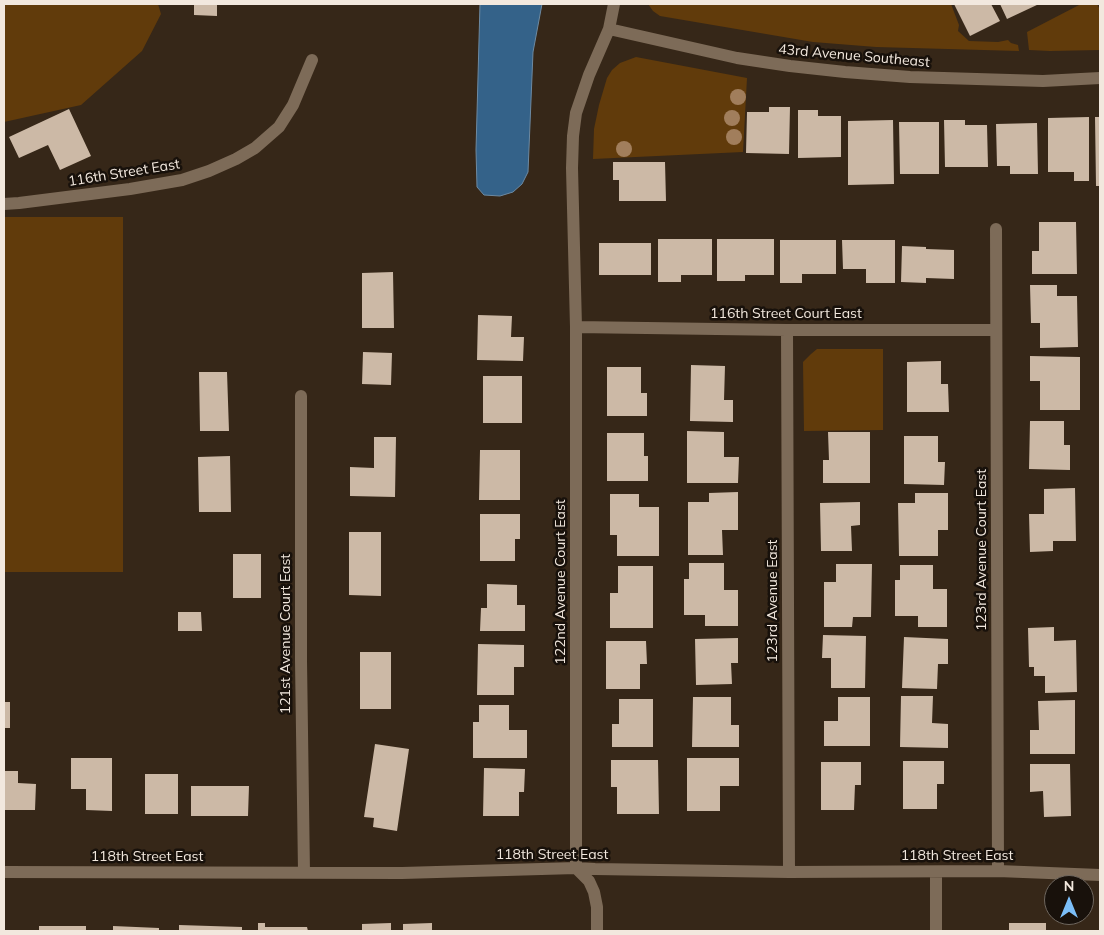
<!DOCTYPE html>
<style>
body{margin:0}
#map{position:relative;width:1104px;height:935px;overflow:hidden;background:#362718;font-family:Mulish,sans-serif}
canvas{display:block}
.frame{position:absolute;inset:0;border:5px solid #f2e8de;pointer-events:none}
.north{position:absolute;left:1044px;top:875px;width:50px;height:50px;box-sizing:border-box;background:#18110b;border:1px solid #6f675f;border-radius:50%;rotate:0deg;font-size:14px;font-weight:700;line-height:20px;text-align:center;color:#f2e8de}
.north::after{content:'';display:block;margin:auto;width:18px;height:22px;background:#7bbef8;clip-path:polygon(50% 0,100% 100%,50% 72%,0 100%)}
</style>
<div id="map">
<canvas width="1104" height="935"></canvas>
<div class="frame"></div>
<div class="north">N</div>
</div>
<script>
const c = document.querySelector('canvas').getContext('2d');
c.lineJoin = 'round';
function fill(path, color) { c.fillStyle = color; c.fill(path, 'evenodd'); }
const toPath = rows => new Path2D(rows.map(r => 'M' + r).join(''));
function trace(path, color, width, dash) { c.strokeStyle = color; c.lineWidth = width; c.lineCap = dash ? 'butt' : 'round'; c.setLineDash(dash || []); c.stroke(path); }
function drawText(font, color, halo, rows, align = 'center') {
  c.font = font + ' Mulish,sans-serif'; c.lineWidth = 5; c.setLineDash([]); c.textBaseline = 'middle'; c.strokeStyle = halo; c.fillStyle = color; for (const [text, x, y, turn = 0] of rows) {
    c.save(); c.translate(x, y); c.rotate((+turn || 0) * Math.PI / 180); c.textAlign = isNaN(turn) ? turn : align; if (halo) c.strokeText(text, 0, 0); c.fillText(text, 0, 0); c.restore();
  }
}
const green = toPath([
 [4,4,158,4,161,14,142,51,81,105,4,122],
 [648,4,951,4,959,25,958,31,969,41,998,42,1008,40,1011,43,1018,45,1019,51,876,47,813,42,660,16,653,11],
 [1081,4,1097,4,1100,10,1100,50,1050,51,1029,50,1027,32],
 [636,57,747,78,743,152,593,159,594,129,599,105,607,78,612,70,620,63],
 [4,217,123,217,123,572,4,572],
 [817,349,883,349,883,430,804,431,803,362,811,354]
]);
const water = toPath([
 [480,4,542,4,533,52,528,172,522,184,513,192,500,196,484,195,477,187,476,150,480,4]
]);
const building = toPath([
 [194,4,217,4,217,16,194,15],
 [954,4,991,4,1000,21,970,36],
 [1000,4,1039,4,1007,19],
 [769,107,790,107,789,154,746,153,747,112,769,112],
 [69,109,91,156,60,170,48,145,19,158,9,137],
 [798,110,818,110,818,116,841,116,841,157,798,158],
 [1089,117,1089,181,1074,181,1074,172,1048,172,1048,118],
 [1095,117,1100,117,1100,186,1096,186],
 [893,120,894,184,848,185,848,121],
 [944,120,965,120,965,125,987,125,988,167,945,167],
 [899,122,939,122,939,174,900,174],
 [1037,123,1038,174,1010,174,1010,166,997,166,996,124],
 [613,162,665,162,666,201,619,201,619,180,613,180],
 [1039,222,1076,222,1077,274,1032,274,1032,251,1039,251],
 [658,239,712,239,712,275,681,275,681,282,658,282],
 [717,239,774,239,774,275,745,275,745,281,717,281],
 [780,240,836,240,836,274,802,274,802,283,780,283],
 [842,240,895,240,895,283,866,283,866,269,843,269],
 [599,243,651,243,651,275,599,275],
 [902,246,926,247,926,249,954,250,954,279,926,278,926,283,901,282],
 [393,272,394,328,362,328,362,273],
 [1030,285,1057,285,1057,296,1077,296,1078,347,1040,348,1040,323,1031,323],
 [478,315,512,316,511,337,524,337,523,361,477,360],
 [363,352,392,353,391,385,362,384],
 [1030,356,1080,357,1080,410,1040,410,1040,381,1030,381],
 [941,361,941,384,948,384,949,412,907,412,907,362],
 [691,365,725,366,724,400,733,400,733,422,690,421],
 [607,367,641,367,641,393,647,393,647,416,607,416],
 [199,372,227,372,229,431,200,431],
 [483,376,522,376,522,423,483,423],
 [1030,421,1064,421,1064,445,1070,445,1070,470,1029,469],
 [687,431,724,432,724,457,739,457,738,483,687,483],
 [828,432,870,432,870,483,823,483,823,460,829,460],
 [607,433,644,433,644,456,648,456,648,481,607,481],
 [904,436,938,436,938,462,945,462,944,485,904,484],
 [374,437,396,437,395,497,350,496,350,467,374,468],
 [480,450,520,450,520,500,479,500],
 [230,456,231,512,199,512,198,457],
 [1075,488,1076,541,1053,541,1053,551,1030,552,1029,514,1044,514,1044,489],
 [738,492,738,530,722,530,723,555,688,555,688,502,709,502,709,493],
 [915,493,948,493,948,530,938,530,938,556,899,556,898,503,915,503],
 [610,494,639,494,639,507,659,507,659,556,617,556,617,535,610,535],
 [860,502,860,525,851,526,852,551,821,551,820,503],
 [480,514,520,514,520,539,515,539,515,561,480,561],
 [349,532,381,532,381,596,349,595],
 [233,554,261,554,261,598,233,598],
 [689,563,724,563,724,590,738,590,738,626,705,626,705,615,684,615,684,579,689,579],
 [836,564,872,564,871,617,853,617,852,627,824,627,824,582,836,582],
 [900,565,933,565,933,589,947,589,947,627,918,627,918,616,895,616,895,580,900,580],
 [618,566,653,566,653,628,610,628,610,593,618,593],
 [487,584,517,585,517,605,525,605,525,631,480,631,481,608,487,608],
 [178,612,201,612,202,631,178,631],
 [1054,627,1054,641,1076,640,1077,692,1045,693,1045,676,1034,676,1034,667,1029,667,1028,628],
 [823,635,866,636,865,688,831,688,831,658,822,658],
 [904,637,948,639,948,664,938,664,937,689,902,688],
 [738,638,738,663,731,663,732,684,696,685,695,639],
 [606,641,646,641,647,664,640,664,640,689,606,689],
 [478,644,524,645,524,667,514,667,514,695,477,695],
 [360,652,391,652,391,709,360,709],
 [901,696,933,696,932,723,948,724,948,748,900,747],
 [693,697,731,697,731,725,739,725,739,747,692,747],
 [838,697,870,697,870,746,824,746,824,721,838,721],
 [619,699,653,699,653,747,612,747,612,724,619,724],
 [1075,700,1075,754,1030,754,1030,730,1039,730,1038,701],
 [4,702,10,702,10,728,4,728],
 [479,705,509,705,509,730,527,730,527,758,473,758,473,722,479,722],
 [375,744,409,749,397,831,373,827,374,818,364,817],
 [71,758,112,758,112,811,86,810,86,789,71,789],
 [687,758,739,758,739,786,720,786,720,811,687,811],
 [611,760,658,760,659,814,617,814,617,787,611,787],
 [903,761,944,761,944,784,937,784,937,809,903,809],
 [821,762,861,762,861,785,855,785,854,810,821,810],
 [1030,764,1070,764,1071,816,1044,817,1043,791,1030,792],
 [484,768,525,769,524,792,519,792,519,816,483,816],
 [4,771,18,771,18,783,36,784,35,810,4,810],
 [145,774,178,774,178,814,145,814],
 [191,786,249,786,248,816,191,816],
 [258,923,265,923,265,927,307,927,308,931,258,931],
 [391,923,391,931,362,931,362,924],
 [432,923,432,931,403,931,403,924],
 [1009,923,1046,923,1046,931,1009,931],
 [179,925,242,927,242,931,179,931],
 [39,926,86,926,86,931,39,931],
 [113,926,159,928,159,931,113,931]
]);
const minor = toPath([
 [609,29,737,58,790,66,845,72,910,77,1043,81,1100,78],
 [4,204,19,203,130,189,182,180,209,171,236,159,255,148,279,127,293,105,312,60],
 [996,229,998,871],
 [576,327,787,330,996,330],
 [787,330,789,872],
 [301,396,301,661,304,872],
 [4,872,402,873,576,868,595,869,789,872,998,871,1100,875],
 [936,872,936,931],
 [597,931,597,907,594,892,589,881,576,868,576,327,572,168,573,136,576,113,589,75,609,29,614,4]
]);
const trees = [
 [738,97],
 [732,118],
 [734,137],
 [624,149]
];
const streetNames = [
 ["43rd Avenue Southeast",854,56,5],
 ["116th Street East",124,173,-9],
 ["116th Street Court East",786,314],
 ["123rd Avenue Court East",982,550,-90],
 ["122nd Avenue Court East",561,582,-90],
 ["123rd Avenue East",773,601,-90],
 ["121st Avenue Court East",286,634,-90],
 ["118th Street East",552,855],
 ["118th Street East",957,856],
 ["118th Street East",147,857]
];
fill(green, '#613b0b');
fill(water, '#346289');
trace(water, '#6d8aa2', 1);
fill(building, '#ccb9a6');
trace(minor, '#7d6b58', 12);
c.fillStyle = '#a17e5c';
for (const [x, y] of trees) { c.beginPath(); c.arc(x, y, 8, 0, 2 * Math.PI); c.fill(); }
drawText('14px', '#f2e8de', '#18110b', streetNames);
</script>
